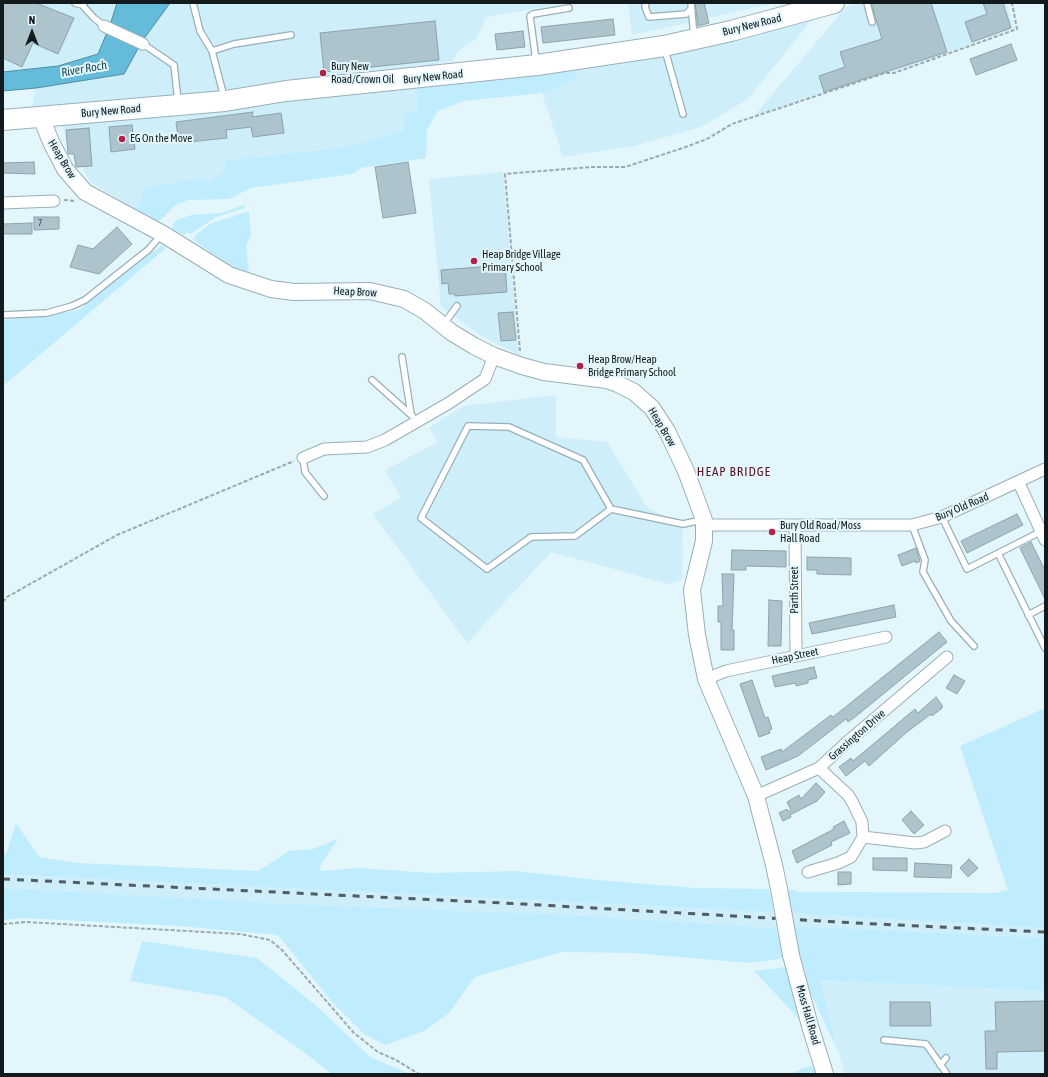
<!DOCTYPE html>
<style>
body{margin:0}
#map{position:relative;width:1048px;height:1077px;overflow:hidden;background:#e3f6fc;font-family:"Asap Condensed",sans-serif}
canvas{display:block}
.frame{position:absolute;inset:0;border:4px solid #121a1d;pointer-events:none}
.north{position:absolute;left:12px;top:12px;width:40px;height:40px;-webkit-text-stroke:3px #e3f6fc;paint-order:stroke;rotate:0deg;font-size:11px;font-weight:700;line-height:16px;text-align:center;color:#121a1d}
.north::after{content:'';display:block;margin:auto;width:14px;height:18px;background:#121a1d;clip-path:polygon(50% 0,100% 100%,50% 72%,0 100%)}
</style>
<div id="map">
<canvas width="1048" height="1077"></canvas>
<div class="frame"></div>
<div class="north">N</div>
</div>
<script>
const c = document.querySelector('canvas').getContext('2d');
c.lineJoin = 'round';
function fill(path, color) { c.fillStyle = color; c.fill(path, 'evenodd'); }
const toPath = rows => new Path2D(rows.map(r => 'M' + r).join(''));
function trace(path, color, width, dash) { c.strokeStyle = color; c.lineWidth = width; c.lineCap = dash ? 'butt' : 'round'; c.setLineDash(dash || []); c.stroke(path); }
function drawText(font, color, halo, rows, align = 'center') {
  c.font = font + ' "Asap Condensed",sans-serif'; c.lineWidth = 4; c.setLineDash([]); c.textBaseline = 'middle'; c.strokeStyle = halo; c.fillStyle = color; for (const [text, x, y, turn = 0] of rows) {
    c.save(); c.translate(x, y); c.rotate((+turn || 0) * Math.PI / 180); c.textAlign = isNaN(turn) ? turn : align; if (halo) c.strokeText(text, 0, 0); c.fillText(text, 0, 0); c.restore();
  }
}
const built = toPath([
 [3,3,117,3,98,54,58,66,3,72],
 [170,3,567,3,486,17,477,38,458,51,453,61,439,63,442,83,404,131,347,147,226,160,224,171,208,182,140,206,131,207,90,182,60,123,29,110,32,106,36,88,124,74,143,40],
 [628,3,775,3,632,35],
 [859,3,1006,3,1014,28,894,72,886,72,754,116,846,7],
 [813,18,748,99,701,127,634,146,563,157,535,72],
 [503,172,519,355,483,337,441,307,429,179],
 [556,395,556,437,607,442,646,506,683,527,682,579,669,584,551,552,467,643,373,514,401,498,385,470,438,442,429,428,463,406],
 [3,874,774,912,776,928,555,914,312,905,3,888],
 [790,913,1045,928,1045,938,793,926],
 [818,980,1045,991,1045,1074,845,1074]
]);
const green = toPath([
 [574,67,577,79,542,93,464,101,438,111,427,130,426,158,361,168,352,174,251,188,229,199,188,200,174,206,158,223,131,207,140,206,143,188,202,178,208,182,224,171,226,160,347,147,404,131,404,113,417,111,418,91,423,86],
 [244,205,245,208,216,217,191,234,187,232,184,235,172,229,173,224,177,220,191,215,221,213],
 [249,211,251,235,246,246,249,275,231,266,193,240,196,237,194,236,210,224],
 [162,245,166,248,3,386,3,320,43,316,79,310,114,280],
 [1045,708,1045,928,790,913,787,892,790,889,799,892,996,893,1008,890,960,746],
 [16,823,39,857,77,863,258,871,289,851,313,849,338,839,321,864,320,871,359,868,431,873,516,871,597,880,696,888,769,889,774,912,3,874,3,853,6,854],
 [3,888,312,905,555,914,776,928,784,958,750,963,634,953,562,952,475,977,449,1013,424,1031,385,1045,364,1034,332,1002,278,935,179,926,22,918,3,920],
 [793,926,1045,938,1045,991,819,980,838,1051,802,975],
 [142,941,257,958,319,1008,370,1057,410,1074,332,1074,301,1050,225,997,130,981],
 [787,967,799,1019,754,971],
 [812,1065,816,1074,789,1074]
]);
const water = toPath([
 [117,3,170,3,143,40,110,25,117,3],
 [108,30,140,45,124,74,36,88,3,91,3,72,58,66,98,54,108,30]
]);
const building = toPath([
 [3,3,36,3,74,18,58,54,33,43,22,67,3,58,3,3],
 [695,3,704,3,709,23,698,26,695,3],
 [871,3,931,3,947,52,824,92,819,76,845,67,840,52,882,39,871,3],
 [983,3,1003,3,1011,28,972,42,965,22,987,14,983,3],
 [613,19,615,35,543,43,541,27,613,19],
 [435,21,439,60,324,72,320,33,435,21],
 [523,31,525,47,497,50,495,34,523,31],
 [1011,44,1017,60,976,75,970,59,1011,44],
 [253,112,252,117,281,113,284,133,253,137,251,127,226,130,227,138,179,143,176,122,253,112],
 [132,125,135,149,111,152,109,127,132,125],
 [89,128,92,166,76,167,74,154,68,154,66,130,89,128],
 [34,162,35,174,3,173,3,163,34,162],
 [408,162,416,213,383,218,375,167,408,162],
 [34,217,59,217,59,229,34,230,34,217],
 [32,223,32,234,3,234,3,224,32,223],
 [117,227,132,244,99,274,70,267,78,245,93,249,117,227],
 [505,265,507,292,455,296,455,294,449,294,448,283,442,284,441,270,505,265],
 [513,312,516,340,501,341,498,313,513,312],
 [1017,514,1023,525,967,553,961,541,1017,514],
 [1031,542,1045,570,1045,599,1020,548,1031,542],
 [916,548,920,561,916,563,915,561,902,566,898,555,916,548],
 [732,550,786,551,786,567,746,566,746,570,731,570,732,550],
 [807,557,851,558,851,575,817,574,817,570,807,570,807,557],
 [722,574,734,574,732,630,734,630,734,650,721,650,721,622,718,622,718,606,723,606,722,574],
 [769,600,782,601,781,646,768,646,769,600],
 [894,605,896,617,812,634,809,623,894,605],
 [939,632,947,642,855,717,848,722,846,719,798,756,766,770,761,757,781,749,782,752,831,715,833,717,939,632],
 [814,667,817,678,808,680,808,683,796,686,796,683,775,687,772,676,814,667],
 [954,675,965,681,957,694,946,688,954,675],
 [752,680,765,718,768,717,772,729,769,730,770,733,759,737,740,684,752,680],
 [936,697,942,705,942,708,932,716,931,714,907,732,869,766,865,761,846,776,839,767,851,758,853,761,915,709,918,713,936,697],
 [816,783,825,792,817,801,790,815,791,817,783,821,779,813,787,809,789,812,791,810,787,802,799,795,801,799,816,783],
 [911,811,924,825,914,834,902,820,911,811],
 [844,821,850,833,831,842,832,845,797,863,792,851,834,829,833,827,844,821],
 [873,858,907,858,907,871,873,870,873,858],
 [969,859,978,868,968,877,960,868,969,859],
 [915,863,952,865,951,878,914,877,915,863],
 [838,872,851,872,851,884,838,885,838,872],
 [1045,1001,1045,1051,997,1052,997,1069,986,1069,985,1031,996,1031,995,1002,1045,1001],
 [890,1002,930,1002,931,1026,890,1026,890,1002]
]);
const path = toPath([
 [64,200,75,201],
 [520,351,505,174,591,167,625,167,683,148,707,139,732,124,885,73,894,73,1017,29,1012,3],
 [3,602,7,597,117,535,294,461],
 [3,924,26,922,240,934,270,940,282,950,354,1033,378,1052,396,1060,419,1074]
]);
const lane = toPath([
 [75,3,82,5,84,3],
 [193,3,200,31,212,51,224,97],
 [646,3,645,7,649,17,686,14,690,10],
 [691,3,694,37],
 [867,3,872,22],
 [82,5,94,18,104,26],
 [143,44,174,65,178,101],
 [665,50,683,114],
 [212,51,234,44,291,35],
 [536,61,530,16,533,14,569,8],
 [3,315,47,313,72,306,85,300,148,250,162,234],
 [443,325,457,306],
 [402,357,411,414,416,422],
 [372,380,410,414],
 [303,458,305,472,324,496],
 [611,509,575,536,531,537,487,569,421,518,468,426,509,427,583,460,611,509,683,524,702,520],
 [942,517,967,569,1042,531],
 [912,525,925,560,923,572,951,621,974,646],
 [998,553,1045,648],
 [1028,615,1045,606],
 [884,1040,926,1044,947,1074],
 [940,1065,946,1058]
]);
const street = toPath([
 [104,26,143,44],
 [3,203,54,201],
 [303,458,324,449,367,447,385,440,449,403,485,379,494,356],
 [1019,483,1045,540],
 [705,525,912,525,942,517,1045,469],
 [795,525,796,655],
 [706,679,726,671,886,637],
 [756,796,819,768,845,744,947,657],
 [863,837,915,843,924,842,945,831],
 [808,872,838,863,851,857,863,837,862,822,853,803,848,795,819,768]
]);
const secondary = toPath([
 [41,117,51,142,65,169,85,192,163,234,229,275,271,289,294,292,370,291,404,299,425,311,451,332,474,346,494,356,522,366,544,372,607,380,618,384,634,392,652,408,667,431,686,471,704,520,704,541,692,590,697,635,706,679,756,796,774,865,779,889],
 [791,955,810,1026,825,1074]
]);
const highway = toPath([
 [3,120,225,101,286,91,537,65,664,46,731,31,834,3]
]);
const rail = toPath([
 [3,879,523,904,856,923,1045,932]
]);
const secondaryBridge = toPath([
 [779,889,791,955]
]);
const markers = [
 [323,73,4,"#b32148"],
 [122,139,4,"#b32148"],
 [474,261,4,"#b32148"],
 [580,366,4,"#b32148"],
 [772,532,4,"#b32148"]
];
const numberNames = [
 ["7",40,223]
];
const streetNames = [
 ["Bury New Road",752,25,-14],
 ["Bury New Road",433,77,-6],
 ["Bury New Road",111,111,-5],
 ["Heap Brow",62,159,59],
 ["Heap Brow",355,292,3],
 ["Heap Brow",662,427,59],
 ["Bury Old Road",962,507,-23],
 ["Parth Street",795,590,-90],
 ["Heap Street",795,656,-12],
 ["Grassington Drive",857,735,-41],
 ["Moss Hall Road",808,1015,74]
];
const poiNames = [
 ["Bury New",331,67],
 ["Road/Crown Oil",331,80],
 ["EG On the Move",130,139],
 ["Heap Bridge Village",482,255],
 ["Primary School",482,268],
 ["Heap Brow/Heap",588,360],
 ["Bridge Primary School",588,373],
 ["Bury Old Road/Moss",780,526],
 ["Hall Road",780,539]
];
const waterNames = [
 ["River Roch",84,69,-10]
];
const quarterNames = [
 ["HEAP BRIDGE",734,472]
];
fill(built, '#ceeefa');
fill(green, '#c0edfe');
fill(water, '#64bcda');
trace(water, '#4b8ba1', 1);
fill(building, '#aec4cd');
trace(building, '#8da2aa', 1);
trace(lane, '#99afb7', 8);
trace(street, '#99afb7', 13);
trace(secondary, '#99afb7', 18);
trace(highway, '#99afb7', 22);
trace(path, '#9aa9ae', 2, [4, 2]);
trace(lane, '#fff', 5.5);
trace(street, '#fff', 11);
trace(secondary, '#fff', 16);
trace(highway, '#fff', 20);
trace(rail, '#525d61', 3, [7, 7]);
trace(secondaryBridge, '#99afb7', 18, []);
trace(secondaryBridge, '#fff', 16);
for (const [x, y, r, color] of markers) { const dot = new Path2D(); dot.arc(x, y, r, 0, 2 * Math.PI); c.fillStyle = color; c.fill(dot); trace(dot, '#e3f6fc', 1.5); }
drawText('9px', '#394449', null, numberNames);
drawText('11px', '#121a1d', '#e3f6fc', streetNames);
drawText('11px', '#121a1d', '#e3f6fc', poiNames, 'left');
drawText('italic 12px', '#224a57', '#e3f6fc', waterNames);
c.letterSpacing = '1px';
drawText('13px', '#5b1625', '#e3f6fc', quarterNames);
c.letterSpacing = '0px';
</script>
